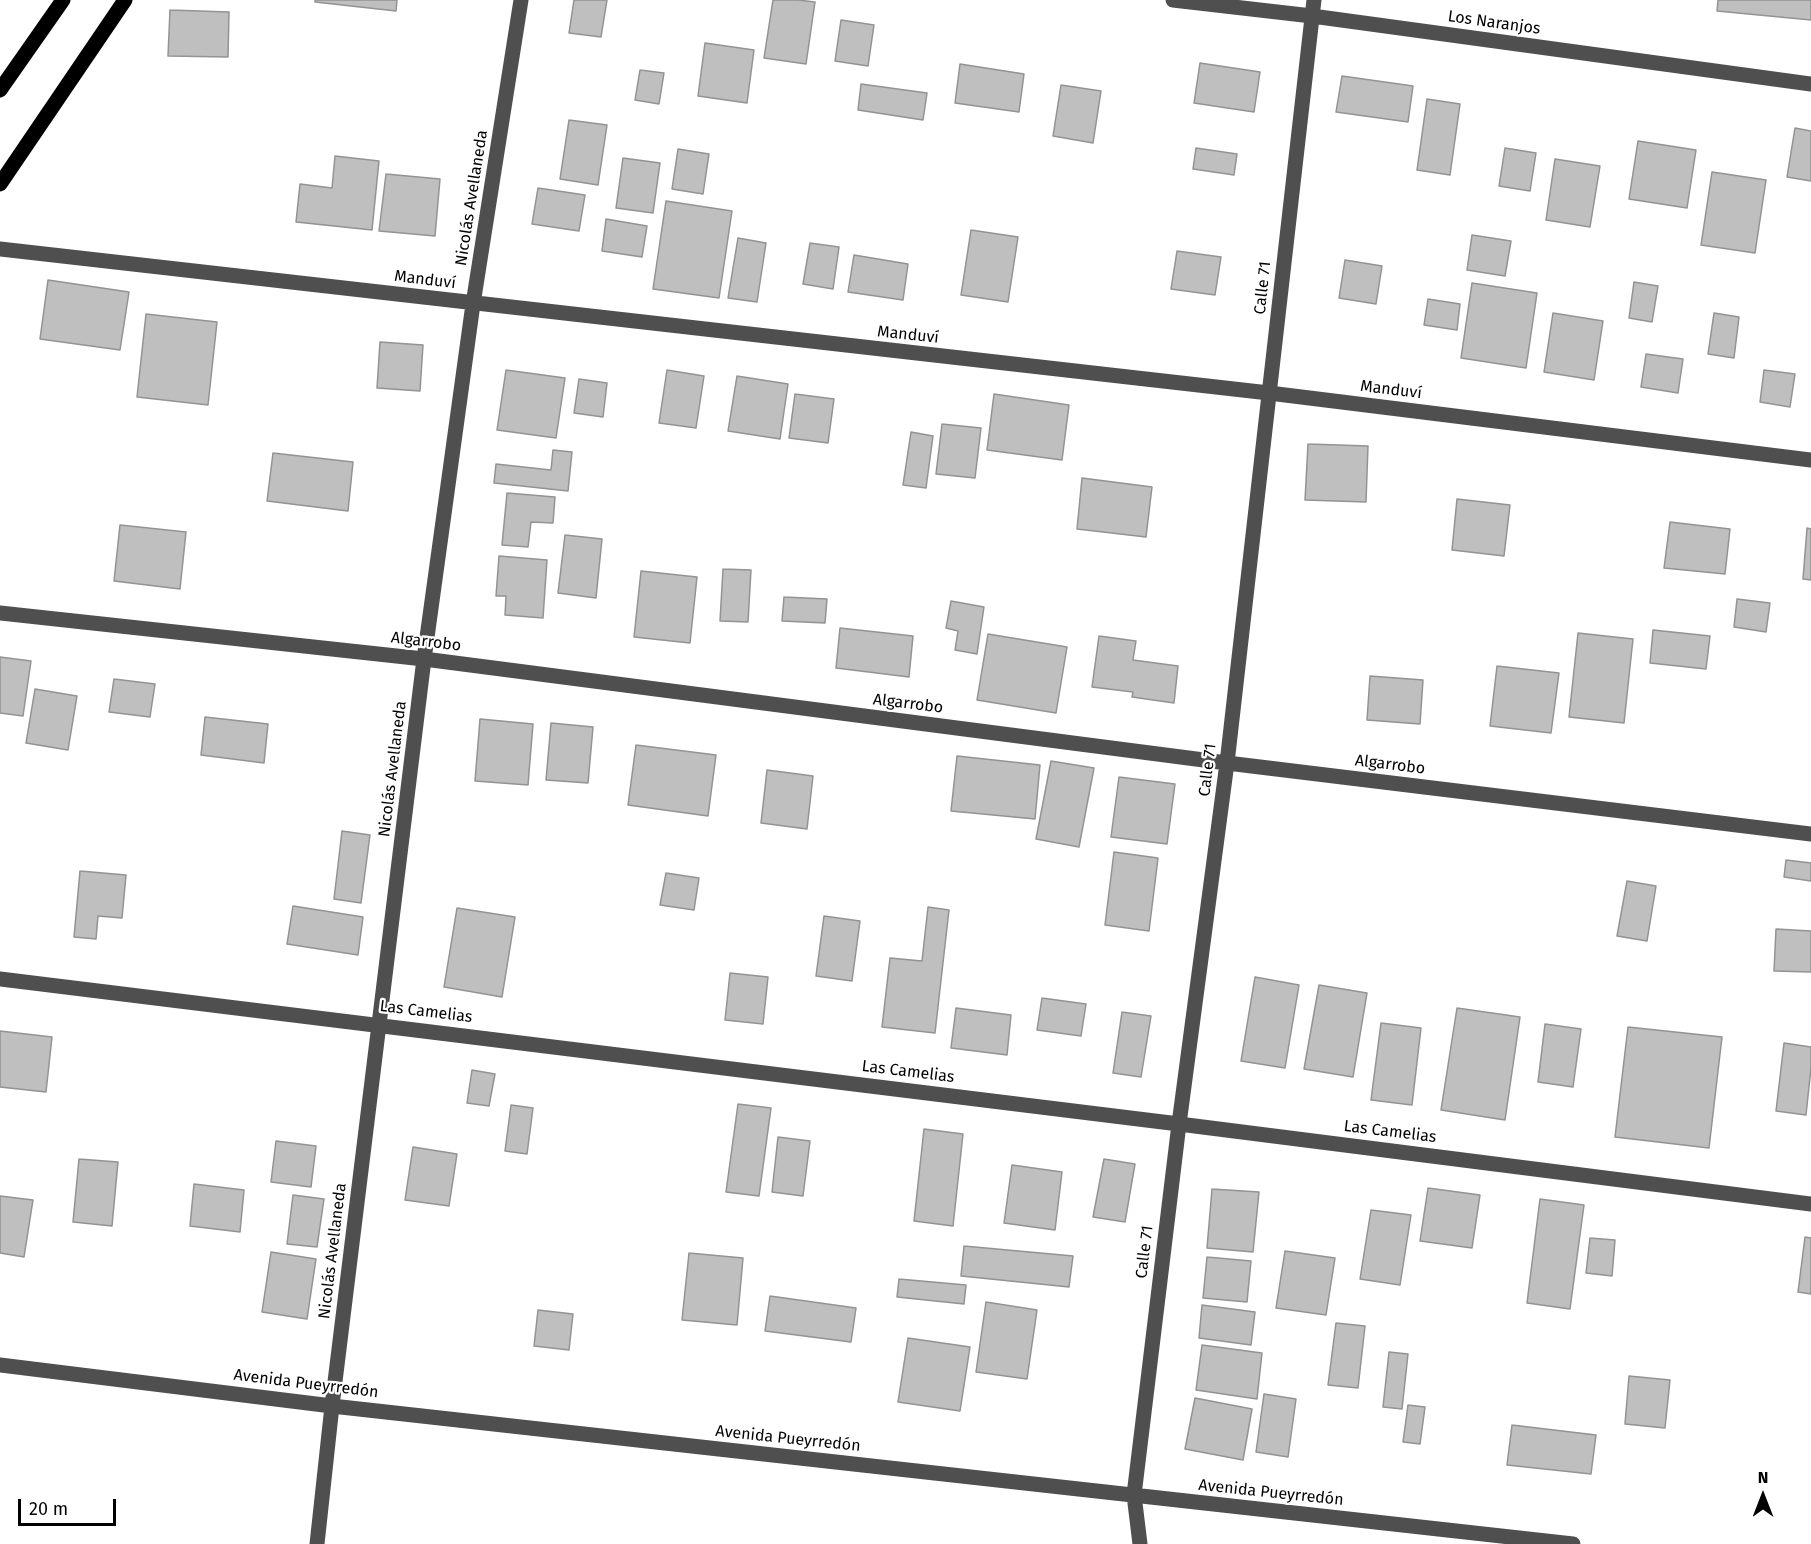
<!DOCTYPE html>
<meta charset="utf-8">
<style>
body{margin:0}
#map{position:relative;width:1811px;height:1544px;overflow:hidden;background:#fff;font-family:"Fira Sans",sans-serif}
canvas{display:block}
.north{position:absolute;left:1733px;top:1466px;width:60px;height:60px;-webkit-text-stroke:4px #fff;paint-order:stroke;rotate:0deg;font-size:16px;font-weight:700;line-height:24px;text-align:center;color:#000}
.north::after{content:'';display:block;margin:auto;width:21px;height:27px;background:#000;clip-path:polygon(50% 0,100% 100%,50% 72%,0 100%)}
.scale{position:absolute;left:18px;top:1499px;width:98px;height:27px;box-sizing:border-box;border:3px solid #000;border-top:0;padding-left:8px;font-size:18px;line-height:21px;white-space:nowrap;color:#000;-webkit-text-stroke:4px #fff;paint-order:stroke}
</style>
<div id="map">
<canvas width="1811" height="1544"></canvas>
<div class="north">N</div>
<div class="scale">20 m</div>
</div>
<script>
const c = document.querySelector('canvas').getContext('2d');
c.lineJoin = 'round';
function fill(path, color) { c.fillStyle = color; c.fill(path, 'evenodd'); }
const toPath = rows => new Path2D(rows.map(r => 'M' + r).join(''));
function trace(path, color, width, dash) { c.strokeStyle = color; c.lineWidth = width; c.lineCap = dash ? 'butt' : 'round'; c.setLineDash(dash || []); c.stroke(path); }
function drawText(font, color, halo, rows, align = 'center') {
  c.font = font + ' "Fira Sans",sans-serif'; c.lineWidth = 4.5; c.setLineDash([]); c.textBaseline = 'middle'; c.strokeStyle = halo; c.fillStyle = color; for (const [text, x, y, turn = 0] of rows) {
    c.save(); c.translate(x, y); c.rotate((+turn || 0) * Math.PI / 180); c.textAlign = isNaN(turn) ? turn : align; if (halo) c.strokeText(text, 0, 0); c.fillText(text, 0, 0); c.restore();
  }
}
const building = toPath([
 [315,0,397,0,396,11,315,2,315,0],
 [574,0,607,0,601,37,569,33,574,0],
 [773,0,798,0,815,2,806,64,764,58,773,0],
 [1718,0,1811,0,1811,20,1717,11,1718,0],
 [170,10,229,12,228,57,168,56,170,10],
 [841,20,874,25,868,66,835,61,841,20],
 [705,43,754,50,747,103,698,96,705,43],
 [1200,63,1260,72,1254,112,1194,103,1200,63],
 [960,64,1024,74,1019,112,955,103,960,64],
 [640,70,664,73,659,104,635,100,640,70],
 [1342,76,1413,86,1408,122,1336,112,1342,76],
 [861,84,927,93,923,120,858,110,861,84],
 [1061,85,1101,91,1093,143,1053,136,1061,85],
 [1427,99,1460,104,1450,175,1417,170,1427,99],
 [569,120,607,125,598,185,560,179,569,120],
 [1795,128,1811,131,1811,181,1787,177,1795,128],
 [1638,141,1696,150,1687,208,1629,199,1638,141],
 [1196,148,1237,154,1234,175,1193,169,1196,148],
 [1505,148,1536,153,1530,191,1499,186,1505,148],
 [678,149,709,154,703,194,672,189,678,149],
 [335,156,379,161,372,230,296,222,300,184,332,188,335,156],
 [623,158,660,163,653,213,616,208,623,158],
 [1555,159,1600,166,1590,227,1546,220,1555,159],
 [1712,172,1766,180,1755,253,1701,245,1712,172],
 [386,174,440,179,435,236,379,231,386,174],
 [538,188,585,195,579,231,532,224,538,188],
 [666,201,732,211,719,298,653,289,666,201],
 [606,219,647,226,642,257,602,251,606,219],
 [971,230,1018,237,1008,302,961,295,971,230],
 [1472,235,1511,241,1505,276,1467,270,1472,235],
 [738,238,766,243,757,302,728,298,738,238],
 [810,243,839,247,833,289,803,284,810,243],
 [1177,251,1221,257,1215,295,1171,289,1177,251],
 [854,255,908,264,903,300,848,292,854,255],
 [1345,260,1382,266,1376,304,1339,298,1345,260],
 [48,280,129,292,120,350,40,339,48,280],
 [1634,282,1658,286,1652,322,1629,318,1634,282],
 [1472,283,1537,293,1526,368,1461,358,1472,283],
 [1428,299,1460,304,1457,330,1424,325,1428,299],
 [1553,313,1603,321,1594,380,1544,372,1553,313],
 [1714,313,1739,317,1734,358,1708,354,1714,313],
 [146,314,217,322,208,405,137,397,146,314],
 [380,342,423,345,420,391,377,388,380,342],
 [1646,354,1683,359,1678,393,1641,387,1646,354],
 [506,370,565,378,556,438,497,430,506,370],
 [667,370,704,376,696,428,659,423,667,370],
 [1764,370,1795,374,1790,407,1760,402,1764,370],
 [737,376,788,384,780,439,728,431,737,376],
 [579,379,607,383,603,417,574,413,579,379],
 [795,394,834,399,828,443,789,438,795,394],
 [994,394,1069,405,1062,460,987,450,994,394],
 [942,424,981,428,975,478,936,474,942,424],
 [911,432,933,436,926,488,903,485,911,432],
 [1308,444,1368,446,1366,502,1305,500,1308,444],
 [553,450,572,452,568,491,494,483,496,464,551,470,553,450],
 [273,453,353,462,348,511,267,501,273,453],
 [1082,478,1152,487,1146,537,1077,529,1082,478],
 [507,493,555,497,553,523,531,522,528,547,502,545,507,493],
 [1457,499,1510,505,1504,556,1452,550,1457,499],
 [1670,522,1730,529,1725,574,1664,568,1670,522],
 [120,525,186,532,180,589,114,581,120,525],
 [1807,528,1811,529,1811,580,1803,579,1807,528],
 [565,535,602,539,596,598,558,593,565,535],
 [499,556,547,560,543,618,505,615,506,596,496,596,499,556],
 [723,569,751,570,748,622,720,621,723,569],
 [641,571,697,577,690,643,634,637,641,571],
 [784,597,827,599,825,623,782,621,784,597],
 [1737,599,1770,603,1766,632,1734,627,1737,599],
 [951,601,984,607,977,654,955,650,958,631,946,628,951,601],
 [840,628,913,636,909,677,836,668,840,628],
 [1653,630,1710,636,1706,669,1650,663,1653,630],
 [1578,633,1633,639,1624,723,1569,717,1578,633],
 [988,634,1067,647,1056,713,977,700,988,634],
 [1099,636,1136,641,1133,660,1178,666,1174,703,1132,697,1133,692,1092,687,1099,636],
 [0,657,31,661,23,716,0,713,0,657],
 [1497,666,1559,673,1551,733,1490,726,1497,666],
 [1370,676,1423,680,1420,724,1367,720,1370,676],
 [114,679,155,684,150,717,109,712,114,679],
 [35,689,77,696,68,750,26,743,35,689],
 [205,717,268,724,264,763,201,755,205,717],
 [480,719,533,724,528,785,475,781,480,719],
 [551,723,593,727,588,783,546,780,551,723],
 [636,745,716,755,708,816,628,805,636,745],
 [957,756,1040,765,1035,819,951,811,957,756],
 [1051,761,1094,768,1079,847,1036,839,1051,761],
 [767,770,813,776,807,829,761,823,767,770],
 [1119,777,1175,784,1167,844,1111,837,1119,777],
 [342,831,370,835,361,903,334,899,342,831],
 [1114,852,1158,858,1149,931,1105,925,1114,852],
 [1786,860,1811,863,1811,881,1784,877,1786,860],
 [80,871,126,875,122,918,98,916,96,939,74,937,80,871],
 [666,873,699,878,694,910,660,905,666,873],
 [1627,881,1656,886,1647,941,1617,936,1627,881],
 [293,906,363,917,358,955,287,944,293,906],
 [928,907,949,910,935,1033,882,1027,890,958,922,961,928,907],
 [457,908,515,917,502,997,444,987,457,908],
 [824,916,860,921,852,981,816,976,824,916],
 [1776,929,1811,931,1811,972,1774,971,1776,929],
 [730,973,768,977,763,1024,725,1020,730,973],
 [1255,977,1299,985,1285,1068,1241,1061,1255,977],
 [1319,985,1367,993,1353,1077,1304,1069,1319,985],
 [1042,998,1086,1004,1081,1036,1037,1030,1042,998],
 [956,1008,1011,1015,1007,1055,951,1048,956,1008],
 [1457,1008,1520,1017,1505,1120,1441,1110,1457,1008],
 [1122,1012,1151,1016,1141,1077,1113,1073,1122,1012],
 [1381,1023,1421,1028,1412,1105,1371,1100,1381,1023],
 [1545,1024,1581,1029,1573,1087,1538,1082,1545,1024],
 [1628,1027,1722,1037,1709,1148,1615,1137,1628,1027],
 [0,1031,52,1037,46,1092,0,1087,0,1031],
 [1784,1043,1811,1047,1811,1068,1806,1115,1776,1111,1784,1043],
 [472,1070,495,1074,489,1106,467,1103,472,1070],
 [738,1104,771,1108,759,1196,726,1192,738,1104],
 [511,1105,533,1108,527,1154,505,1151,511,1105],
 [924,1129,963,1134,953,1226,914,1221,924,1129],
 [778,1137,810,1141,803,1196,772,1192,778,1137],
 [276,1141,316,1146,311,1187,271,1182,276,1141],
 [413,1147,457,1154,449,1206,405,1200,413,1147],
 [79,1159,118,1162,112,1226,73,1222,79,1159],
 [1104,1159,1135,1164,1125,1222,1093,1217,1104,1159],
 [1012,1165,1062,1172,1055,1230,1004,1223,1012,1165],
 [194,1184,244,1190,240,1232,190,1226,194,1184],
 [1428,1188,1480,1195,1472,1248,1420,1241,1428,1188],
 [1212,1189,1259,1192,1253,1252,1207,1248,1212,1189],
 [293,1195,324,1199,317,1247,287,1244,293,1195],
 [0,1196,33,1200,24,1257,0,1253,0,1196],
 [1540,1199,1584,1205,1570,1309,1527,1303,1540,1199],
 [1371,1210,1411,1215,1400,1285,1360,1279,1371,1210],
 [1805,1237,1811,1238,1811,1294,1798,1292,1805,1237],
 [1590,1238,1615,1240,1612,1276,1586,1273,1590,1238],
 [964,1246,1073,1256,1069,1287,961,1276,964,1246],
 [1285,1251,1335,1258,1326,1315,1276,1308,1285,1251],
 [271,1252,316,1259,307,1319,262,1312,271,1252],
 [689,1253,743,1258,737,1325,682,1320,689,1253],
 [1207,1257,1251,1261,1247,1302,1203,1298,1207,1257],
 [899,1279,966,1285,964,1304,897,1297,899,1279],
 [770,1296,856,1308,851,1342,765,1331,770,1296],
 [986,1302,1037,1310,1027,1379,976,1372,986,1302],
 [1202,1305,1255,1312,1251,1345,1199,1338,1202,1305],
 [538,1310,573,1314,569,1350,534,1346,538,1310],
 [1336,1323,1365,1326,1358,1388,1328,1385,1336,1323],
 [908,1338,970,1347,960,1411,898,1402,908,1338],
 [1202,1345,1262,1353,1257,1399,1196,1390,1202,1345],
 [1389,1352,1408,1354,1402,1409,1383,1407,1389,1352],
 [1629,1376,1670,1380,1665,1428,1625,1424,1629,1376],
 [1264,1394,1296,1399,1288,1457,1256,1452,1264,1394],
 [1195,1398,1252,1409,1243,1460,1185,1449,1195,1398],
 [1408,1405,1425,1407,1420,1444,1403,1442,1408,1405],
 [1512,1425,1596,1435,1591,1474,1507,1465,1512,1425]
]);
const minor = toPath([
 [1173,0,1312,16,1811,84],
 [0,249,1269,393,1811,460],
 [0,613,424,659,1227,763,1811,834],
 [0,979,1179,1124,1811,1204],
 [0,1365,332,1406,1573,1544],
 [317,1544,332,1406,424,659,473,304,521,0],
 [1140,1544,1134,1495,1179,1124,1227,763,1314,0]
]);
const major = toPath([
 [0,90,63,0],
 [0,184,125,0]
]);
const streetNames = [
 ["Los Naranjos",1494,23,8],
 ["Nicolás Avellaneda",472,198,-81],
 ["Manduví",425,280,7],
 ["Calle 71",1263,288,-84],
 ["Manduví",908,335,6],
 ["Manduví",1391,390,7],
 ["Algarrobo",426,642,7],
 ["Algarrobo",908,704,7],
 ["Algarrobo",1390,765,7],
 ["Nicolás Avellaneda",393,769,-83],
 ["Calle 71",1208,770,-83],
 ["Las Camelias",426,1012,7],
 ["Las Camelias",908,1072,7],
 ["Las Camelias",1390,1132,7],
 ["Nicolás Avellaneda",333,1251,-83],
 ["Calle 71",1145,1252,-83],
 ["Avenida Pueyrredón",306,1384,7],
 ["Avenida Pueyrredón",788,1439,6],
 ["Avenida Pueyrredón",1271,1493,6]
];
fill(building, '#bfbfbf');
trace(building, '#939393', 1.5);
trace(minor, '#4f4f4f', 15);
trace(major, '#000', 15);
drawText('16px', '#000', '#fff', streetNames);
</script>
